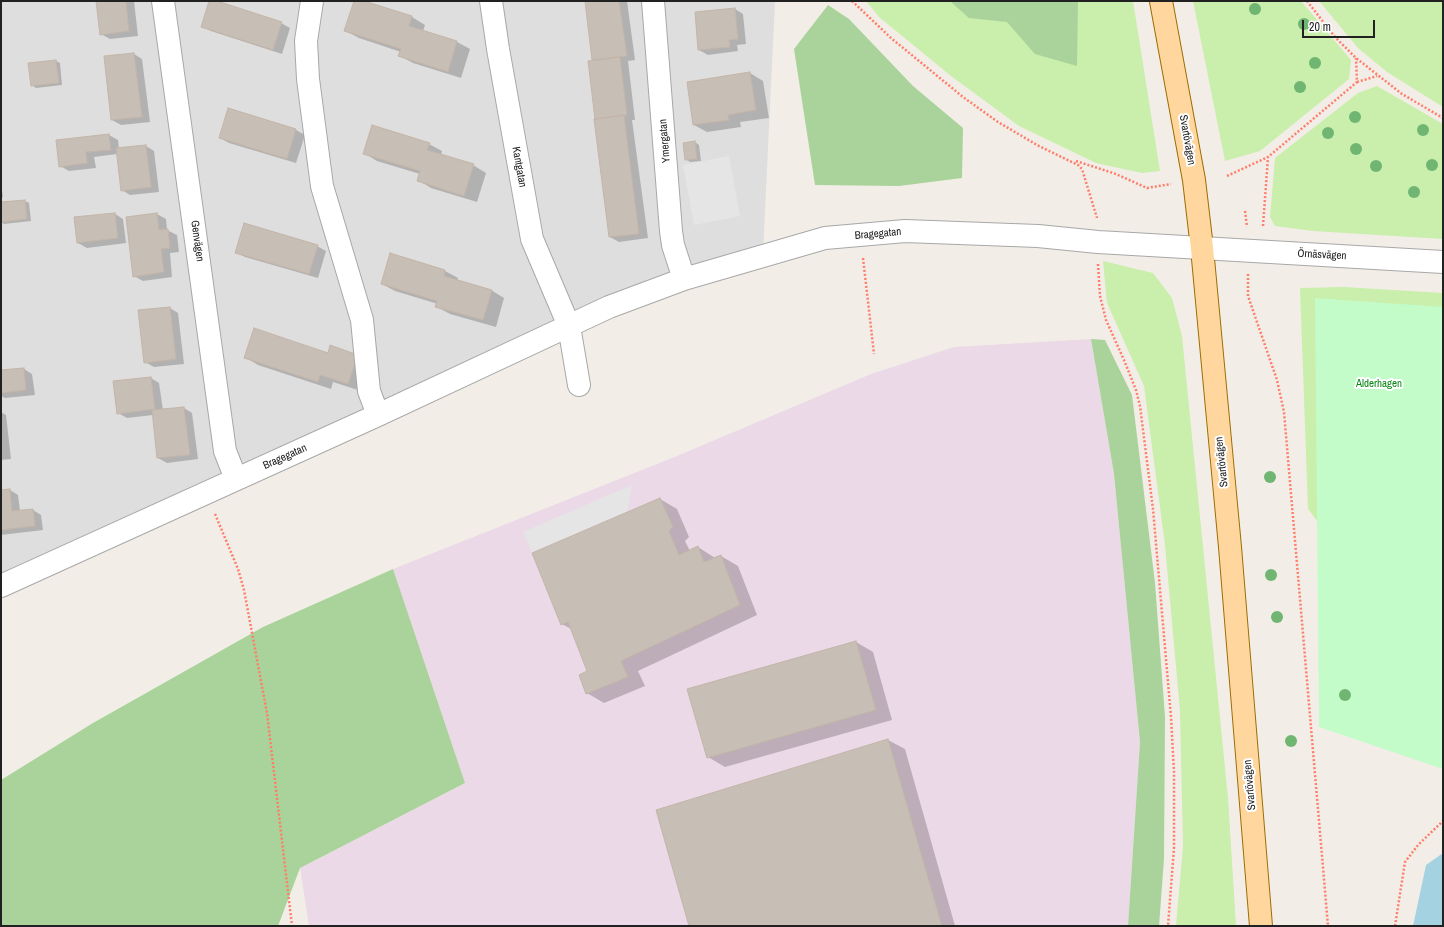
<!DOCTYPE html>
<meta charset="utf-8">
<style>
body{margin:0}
#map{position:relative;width:1444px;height:927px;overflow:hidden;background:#f2eee7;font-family:"Archivo Narrow",sans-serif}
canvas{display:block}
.frame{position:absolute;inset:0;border:2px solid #212121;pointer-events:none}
.scale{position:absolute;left:1302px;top:20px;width:73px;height:18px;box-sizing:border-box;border:2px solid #212121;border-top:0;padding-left:5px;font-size:12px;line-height:14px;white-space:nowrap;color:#212121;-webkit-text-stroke:3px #fff;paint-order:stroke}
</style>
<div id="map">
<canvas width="1444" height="927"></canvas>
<div class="frame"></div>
<div class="scale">20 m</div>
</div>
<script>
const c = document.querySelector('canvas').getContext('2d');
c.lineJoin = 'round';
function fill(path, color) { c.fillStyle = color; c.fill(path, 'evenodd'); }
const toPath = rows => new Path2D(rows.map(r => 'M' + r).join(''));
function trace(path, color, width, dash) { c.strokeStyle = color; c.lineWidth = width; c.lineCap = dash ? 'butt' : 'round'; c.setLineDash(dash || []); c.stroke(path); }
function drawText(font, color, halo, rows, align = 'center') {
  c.font = font + ' "Archivo Narrow",sans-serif'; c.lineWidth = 4; c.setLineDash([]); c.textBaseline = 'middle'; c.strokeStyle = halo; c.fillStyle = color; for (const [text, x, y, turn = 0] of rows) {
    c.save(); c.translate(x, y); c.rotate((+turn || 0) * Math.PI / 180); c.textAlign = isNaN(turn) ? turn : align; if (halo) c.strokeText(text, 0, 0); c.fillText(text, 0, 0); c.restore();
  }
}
const residential = toPath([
 [1,1,775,1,763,253,376,412,1,585]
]);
const industrial = toPath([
 [1091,339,1114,474,1140,742,1128,926,309,926,300,868,465,783,393,569,677,456,871,374,954,347]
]);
const grass = toPath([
 [866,1,1133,1,1160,171,1142,173,1096,163,1019,126,951,76,879,17],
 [1193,1,1301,1,1351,60,1349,79,1260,151,1225,161],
 [1319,1,1443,1,1443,107,1387,72,1358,48],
 [1377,86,1443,124,1443,239,1313,231,1275,226,1270,217,1275,158,1358,93],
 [1103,261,1153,273,1172,298,1182,336,1228,798,1236,926,1176,926,1183,846,1180,711,1165,545,1144,386,1107,303],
 [1344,287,1443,293,1443,457,1325,531,1308,509,1300,288]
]);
const forest = toPath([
 [950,1,1078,1,1077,66,1035,54,1007,22,969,18],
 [828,5,849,19,913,86,963,128,962,178,899,186,815,185,794,49],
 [1091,339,1105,340,1132,395,1155,583,1165,717,1164,859,1159,926,1128,926,1140,742,1114,474],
 [393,569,465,783,300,868,278,926,1,926,1,780,93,723,263,627]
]);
const park = toPath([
 [1315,298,1443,307,1443,769,1319,727]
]);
const parking = toPath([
 [729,156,740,216,694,225,683,165],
 [632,485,627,512,532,553,523,532]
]);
const water = toPath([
 [1443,853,1443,926,1413,926,1426,865]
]);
const shadow = toPath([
 [97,1,134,1,138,36,110,39,101,34],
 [211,1,281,23,290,28,282,54,211,31,202,26],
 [355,1,361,1,412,17,425,25,423,31,457,42,470,49,461,78,413,63,400,56,401,52,359,38,346,31],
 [586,1,627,1,635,60,628,61,635,120,632,120,648,238,619,242,610,237,594,61],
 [735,9,743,14,746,44,737,45,738,51,708,55,699,50],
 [134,54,142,59,150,122,121,125,112,120],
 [56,61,60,63,62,85,36,88,32,85],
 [750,73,763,81,769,118,740,122,741,127,707,132,694,125,688,82],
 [229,109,296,130,305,135,296,163,229,143,220,138],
 [109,135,118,140,119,149,146,146,154,151,159,192,130,195,122,190,117,154,94,157,96,168,69,171,60,166],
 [695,142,699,145,701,161,690,162,686,159],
 [429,144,442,151,441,155,473,165,486,173,477,202,431,188,418,180,420,174,377,161,364,153],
 [1,183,3,197,1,197],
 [25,201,29,203,31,221,4,224,1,222,1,203],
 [115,214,123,219,126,243,87,248,78,243],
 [157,214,166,219,167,230,177,235,179,252,170,253,172,277,143,281,134,276],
 [317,246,326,251,318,278,245,257,236,252],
 [390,255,445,271,458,278,457,281,491,290,504,298,496,327,450,314,437,307,438,304,395,291,382,284],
 [170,308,178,313,184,364,154,367,145,362],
 [328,354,357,356,361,391,333,382,331,389,258,365,245,357],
 [24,369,32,374,35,395,5,398,1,396,1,371],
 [151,378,159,383,163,410,184,408,192,413,198,459,167,463,158,458,153,415,127,418,118,413],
 [1,412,6,415,11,459,1,460],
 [10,490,18,495,20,511,33,510,41,515,43,530,1,535,1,491],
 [660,499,677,509,689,537,685,541,690,551,698,547,715,558,721,556,738,566,757,615,638,671,645,686,604,703,587,693,589,672,573,630,562,624],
 [856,642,873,652,892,720,725,767,708,757],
 [888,740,905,749,955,926,690,926]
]);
const building = toPath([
 [96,1,126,1,129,31,100,35,96,1],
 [209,1,217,1,282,22,273,50,201,27,209,1],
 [354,1,364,1,412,16,409,26,457,41,448,72,398,56,401,49,344,31,354,1],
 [585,1,619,1,627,56,592,60,585,1],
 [735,8,738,39,729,40,730,47,698,50,695,12,735,8],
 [134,53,142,117,111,120,104,56,134,53],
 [620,57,627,115,595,119,588,61,620,57],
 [56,60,59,83,31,86,28,63,56,60],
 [750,72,756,110,728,115,729,120,693,125,687,82,750,72],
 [228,108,296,129,287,159,219,138,228,108],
 [624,115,639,234,609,237,594,119,624,115],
 [372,125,430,143,427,150,474,164,464,196,417,181,420,171,363,154,372,125],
 [109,134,111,150,86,152,87,163,59,167,56,140,109,134],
 [695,141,697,159,685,160,683,143,695,141],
 [146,145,151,187,121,191,116,148,146,145],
 [25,200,27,219,1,222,1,202,25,200],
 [115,213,118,238,77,243,74,217,115,213],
 [157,213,159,230,168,229,170,248,161,249,164,272,133,277,126,217,157,213],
 [244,223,318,245,309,274,235,253,244,223],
 [390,253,445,270,444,276,492,290,483,320,435,307,437,301,381,284,390,253],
 [170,307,176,359,144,363,138,310,170,307],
 [254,328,328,353,330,345,358,355,348,384,320,375,318,382,244,358,254,328],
 [24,368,26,390,1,393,1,370,24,368],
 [151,377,155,409,117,414,113,381,151,377],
 [184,407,190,455,157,458,152,410,184,407],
 [10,489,12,511,33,509,35,526,1,530,1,490,10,489],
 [660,498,673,527,669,531,679,555,698,546,704,562,721,555,740,605,621,661,628,677,586,694,579,675,587,671,568,622,561,625,532,553,660,498],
 [856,641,876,710,707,758,687,689,856,641],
 [888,739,942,926,689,926,656,810,888,739]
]);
const path = toPath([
 [852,1,891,38,963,97,998,122,1037,145,1078,165,1082,169,1097,218],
 [1307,1,1335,37,1356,58,1402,94,1443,118],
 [1357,82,1377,76],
 [1076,161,1116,174,1147,188,1171,184],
 [1227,176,1268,157,1357,82,1356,58],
 [1245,211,1247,227],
 [1263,226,1268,157],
 [863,258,874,354],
 [1098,264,1100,296,1106,320,1124,360,1136,390,1140,406,1153,509,1171,717,1174,772,1174,848,1168,926],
 [1248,274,1248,296,1277,380,1284,412,1328,926],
 [215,514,238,569,244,590,267,713,292,926],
 [1395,926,1405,862,1418,845,1443,821]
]);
const minor = toPath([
 [163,1,225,451,236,479],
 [312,1,306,41,308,79,322,186,362,320,369,391,378,415],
 [491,1,498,49,532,239,569,326,579,385],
 [653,1,671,231,673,245,684,279],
 [1,586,378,415,609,307,684,279,825,238,905,231,1038,236,1098,242,1443,262]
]);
const major = toPath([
 [1161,1,1194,180,1202,248,1230,547,1261,926]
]);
const trees = [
 [1255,9],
 [1304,24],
 [1315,63],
 [1300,87],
 [1355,117],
 [1423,130],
 [1328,133],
 [1356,149],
 [1432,165],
 [1376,166],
 [1414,192],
 [1270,477],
 [1271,575],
 [1277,617],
 [1345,695],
 [1291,741]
];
const streetNames = [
 ["Svartövägen",1187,140,80],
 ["Ymergatan",665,141,-95],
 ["Kantgatan",519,167,80],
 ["Bragegatan",878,234,-5],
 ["Genvägen",197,241,82],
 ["Örnäsvägen",1322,255,3],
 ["Bragegatan",285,457,-24],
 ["Svartövägen",1222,462,-96],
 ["Svartövägen",1250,785,-95]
];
const parkNames = [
 ["Alderhagen",1379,384]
];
fill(residential, '#dfdede');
fill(industrial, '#ebd9e7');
fill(grass, '#caeeab');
fill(forest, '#a9d39a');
fill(park, '#c3fcc9');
fill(parking, '#e5e5e5');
fill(water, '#a5d2e1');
fill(shadow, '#0003');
fill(building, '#c7beb6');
trace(building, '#c4b5a8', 1);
trace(minor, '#a8a8a8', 24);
trace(major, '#9d6c00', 24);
trace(path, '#ff7d6a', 2.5, [2, 2]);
trace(minor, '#fff', 22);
trace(major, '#ffd79e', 22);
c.fillStyle = '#70b672';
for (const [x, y] of trees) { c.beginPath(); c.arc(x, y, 6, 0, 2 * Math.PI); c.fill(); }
drawText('11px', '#212121', '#fff', streetNames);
drawText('11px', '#068813', '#fff', parkNames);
</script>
